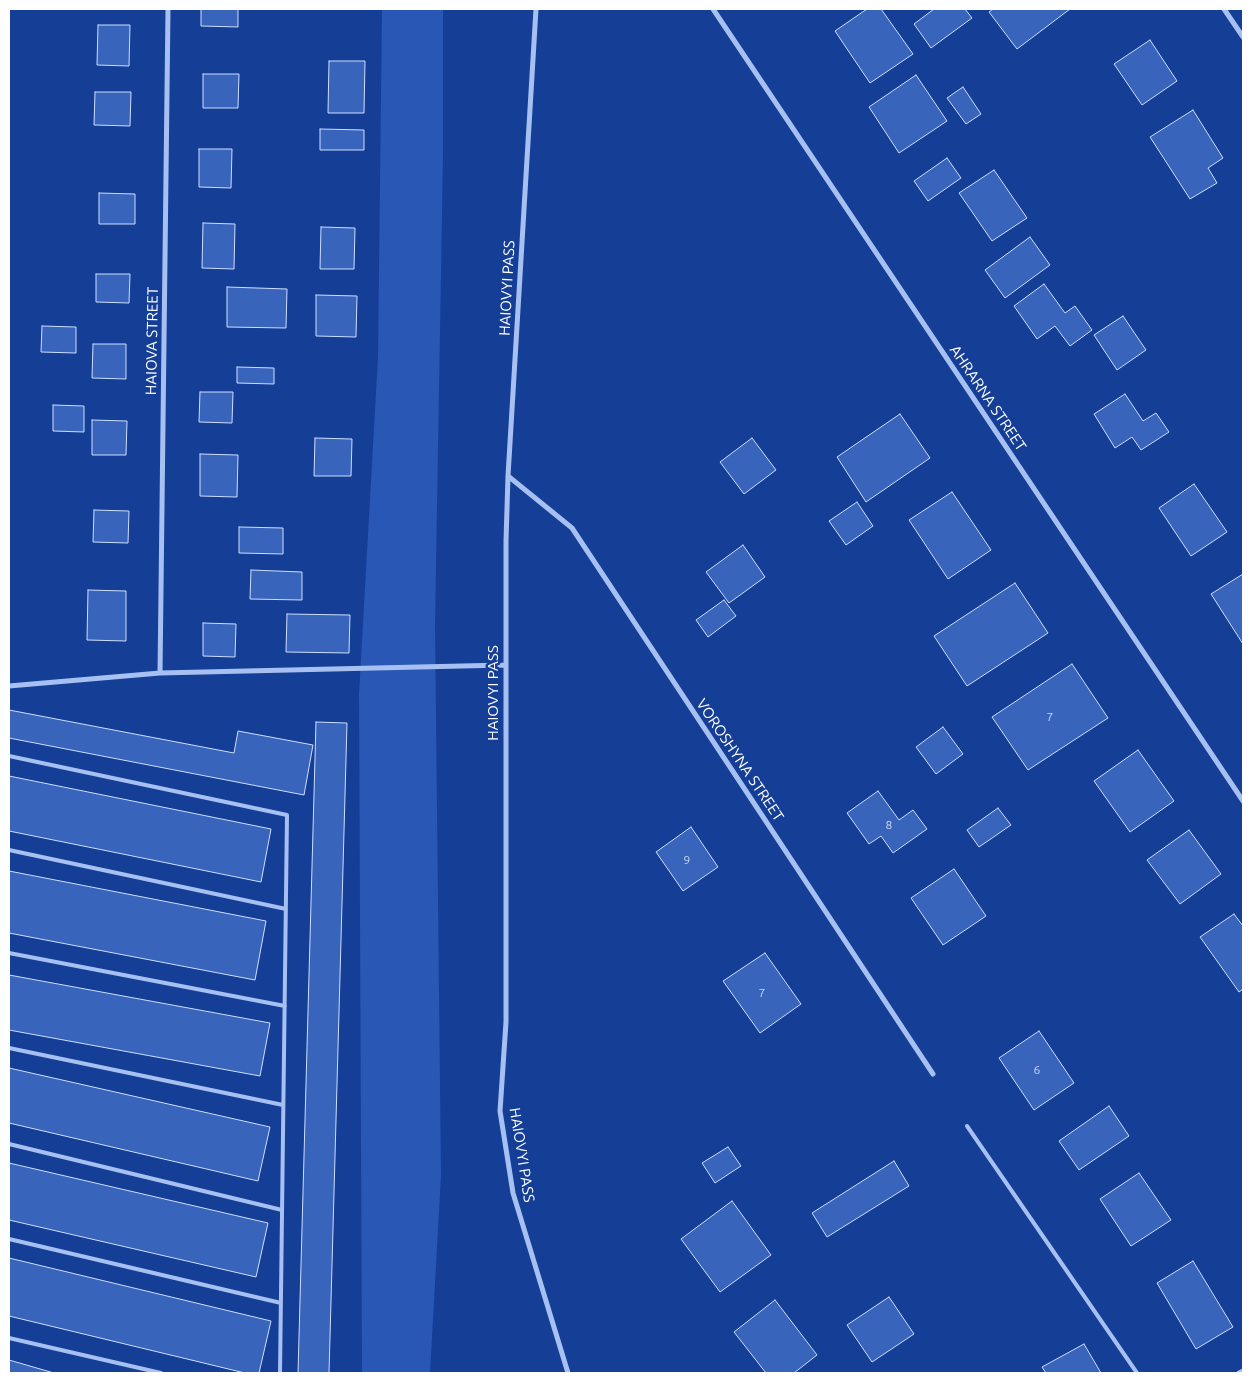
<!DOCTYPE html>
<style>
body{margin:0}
#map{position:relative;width:1252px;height:1382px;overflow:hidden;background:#153e97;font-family:Ubuntu,sans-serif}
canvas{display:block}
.frame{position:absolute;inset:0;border:10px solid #fff;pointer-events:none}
</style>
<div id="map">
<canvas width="1252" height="1382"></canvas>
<div class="frame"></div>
</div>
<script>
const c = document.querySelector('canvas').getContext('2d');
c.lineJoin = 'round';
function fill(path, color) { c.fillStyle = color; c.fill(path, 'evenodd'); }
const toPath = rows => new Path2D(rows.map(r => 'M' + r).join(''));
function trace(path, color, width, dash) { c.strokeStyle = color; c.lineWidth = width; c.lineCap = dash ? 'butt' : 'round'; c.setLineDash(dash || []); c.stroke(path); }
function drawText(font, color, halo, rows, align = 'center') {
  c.font = font + ' Ubuntu,sans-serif'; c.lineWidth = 5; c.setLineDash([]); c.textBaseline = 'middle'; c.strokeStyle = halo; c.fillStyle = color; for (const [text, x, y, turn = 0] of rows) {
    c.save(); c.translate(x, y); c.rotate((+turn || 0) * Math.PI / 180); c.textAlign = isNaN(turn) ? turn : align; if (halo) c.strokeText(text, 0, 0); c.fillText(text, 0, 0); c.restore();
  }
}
const green = toPath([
 [382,9,443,9,443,155,435,625,441,1176,430,1373,362,1373,359,694,378,357]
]);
const building = toPath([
 [201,9,238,9,238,27,201,26,201,9],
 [867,9,881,9,913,54,870,83,835,31,867,9],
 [934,9,965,9,972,18,931,48,914,24,934,9],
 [993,9,1070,9,1017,49,989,12,993,9],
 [98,25,130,25,129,66,97,65,98,25],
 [1150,40,1177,81,1142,105,1114,64,1150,40],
 [329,61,365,61,364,113,328,113,329,61],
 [203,74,239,74,238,108,203,108,203,74],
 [916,75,947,121,899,153,869,107,916,75],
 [963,87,981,114,966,124,947,98,963,87],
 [95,92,131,92,130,126,94,125,95,92],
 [1193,110,1223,158,1208,168,1217,183,1190,199,1150,137,1193,110],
 [320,129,364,130,364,150,320,150,320,129],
 [199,149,232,149,231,188,199,187,199,149],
 [947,158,961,178,928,201,914,181,947,158],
 [994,170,1027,218,992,241,959,193,994,170],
 [99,193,135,194,135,224,99,224,99,193],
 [203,223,235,224,234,269,202,268,203,223],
 [321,227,355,228,354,269,320,269,321,227],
 [1030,237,1050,265,1005,298,985,270,1030,237],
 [96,274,130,274,129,303,96,302,96,274],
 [1044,284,1065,313,1075,306,1092,330,1070,346,1055,326,1037,339,1014,306,1044,284],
 [227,287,287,289,286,328,227,327,227,287],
 [316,295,357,296,356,337,316,336,316,295],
 [1123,316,1146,350,1117,370,1094,335,1123,316],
 [42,326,76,327,76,353,41,352,42,326],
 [93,344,126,344,126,379,92,378,93,344],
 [237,367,274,368,274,384,237,383,237,367],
 [200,392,233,392,232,423,199,422,200,392],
 [1125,394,1143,421,1156,413,1169,432,1141,450,1132,437,1115,448,1094,414,1125,394],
 [53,405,84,406,84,432,53,431,53,405],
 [900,414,930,458,866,502,837,457,900,414],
 [92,420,127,421,126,455,92,455,92,420],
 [315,438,352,439,351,476,314,476,315,438],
 [752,438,776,470,744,494,720,462,752,438],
 [200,454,238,455,237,497,200,496,200,454],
 [1194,484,1227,532,1191,556,1159,508,1194,484],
 [952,492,991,550,948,579,909,520,952,492],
 [857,502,873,526,846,545,829,521,857,502],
 [94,510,129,511,128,543,93,542,94,510],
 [239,527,283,528,283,554,239,553,239,527],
 [743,545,765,577,729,603,706,572,743,545],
 [251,570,302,572,302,600,250,599,251,570],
 [1243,574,1243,644,1211,594,1243,574],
 [1015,583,1048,633,967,686,934,636,1015,583],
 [88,590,126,591,126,641,87,640,88,590],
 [724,600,736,616,708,637,696,620,724,600],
 [287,614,350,615,349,653,286,652,287,614],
 [203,623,236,624,235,657,203,656,203,623],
 [1072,664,1108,718,1028,770,992,717,1072,664],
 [9,710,234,753,238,731,313,745,304,795,9,738,9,710],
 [316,722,347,723,329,1373,298,1373,316,722],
 [943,727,963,754,936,774,916,747,943,727],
 [1138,750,1174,801,1130,832,1094,781,1138,750],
 [9,776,271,829,261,882,9,831,9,776],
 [878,791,899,820,913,810,927,829,893,853,881,836,869,844,847,813,878,791],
 [998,808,1011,825,979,847,967,830,998,808],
 [691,827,718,867,683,891,656,852,691,827],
 [1189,830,1221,874,1180,904,1147,860,1189,830],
 [954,869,986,916,943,945,911,898,954,869],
 [9,871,266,921,255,980,9,933,9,871],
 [1234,914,1243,926,1243,989,1239,992,1200,937,1234,914],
 [765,953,801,1004,760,1033,723,981,765,953],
 [9,975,270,1023,260,1076,9,1030,9,975],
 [1039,1031,1074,1083,1034,1110,999,1058,1039,1031],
 [9,1068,270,1127,258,1181,9,1123,9,1068],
 [1109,1106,1129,1136,1079,1170,1059,1141,1109,1106],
 [728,1147,741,1166,715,1183,702,1163,728,1147],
 [894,1161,909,1186,827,1237,812,1213,894,1161],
 [9,1163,268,1223,256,1277,9,1220,9,1163],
 [1139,1173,1171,1220,1131,1246,1100,1199,1139,1173],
 [732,1201,771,1255,720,1292,681,1239,732,1201],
 [9,1258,271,1321,259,1373,245,1373,9,1316,9,1258],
 [1193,1261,1233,1327,1196,1349,1157,1283,1193,1261],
 [889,1297,914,1334,872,1362,847,1325,889,1297],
 [775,1300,817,1355,794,1373,766,1373,734,1332,775,1300],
 [1084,1344,1101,1373,1046,1373,1042,1367,1084,1344],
 [9,1360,54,1373,9,1373,9,1360]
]);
const lane = toPath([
 [9,756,287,815,280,1373],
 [9,850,286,909],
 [9,953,285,1006],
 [9,1048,283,1105],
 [967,1126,1137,1373],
 [9,1144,282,1210],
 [9,1239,281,1303],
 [9,1338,161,1373]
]);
const street = toPath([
 [536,9,508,476,506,541,506,1022,500,1111,513,1193,568,1373],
 [713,9,1243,801],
 [1224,9,1243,37],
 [508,476,572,528,933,1074],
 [160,673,168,9],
 [9,686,160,673,505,665],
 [1239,1373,1243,1371]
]);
const numberNames = [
 ["7",1050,717],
 ["8",889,825],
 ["9",687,860],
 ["7",762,993],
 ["6",1037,1070]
];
const streetNames = [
 ["HAIOVYI PASS",507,288,-87],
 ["HAIOVA STREET",152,341,-89],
 ["AHRARNA STREET",988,398,56],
 ["HAIOVYI PASS",493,693,-90],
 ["VOROSHYNA STREET",740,760,56],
 ["HAIOVYI PASS",522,1155,81]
];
fill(green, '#2857b6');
fill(building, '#3964bc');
trace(building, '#cedefc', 1);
trace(lane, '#a7c0f2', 4);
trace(street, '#a7c0f2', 5);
drawText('12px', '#ced8ee', null, numberNames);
drawText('15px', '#fff', '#153e97', streetNames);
</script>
